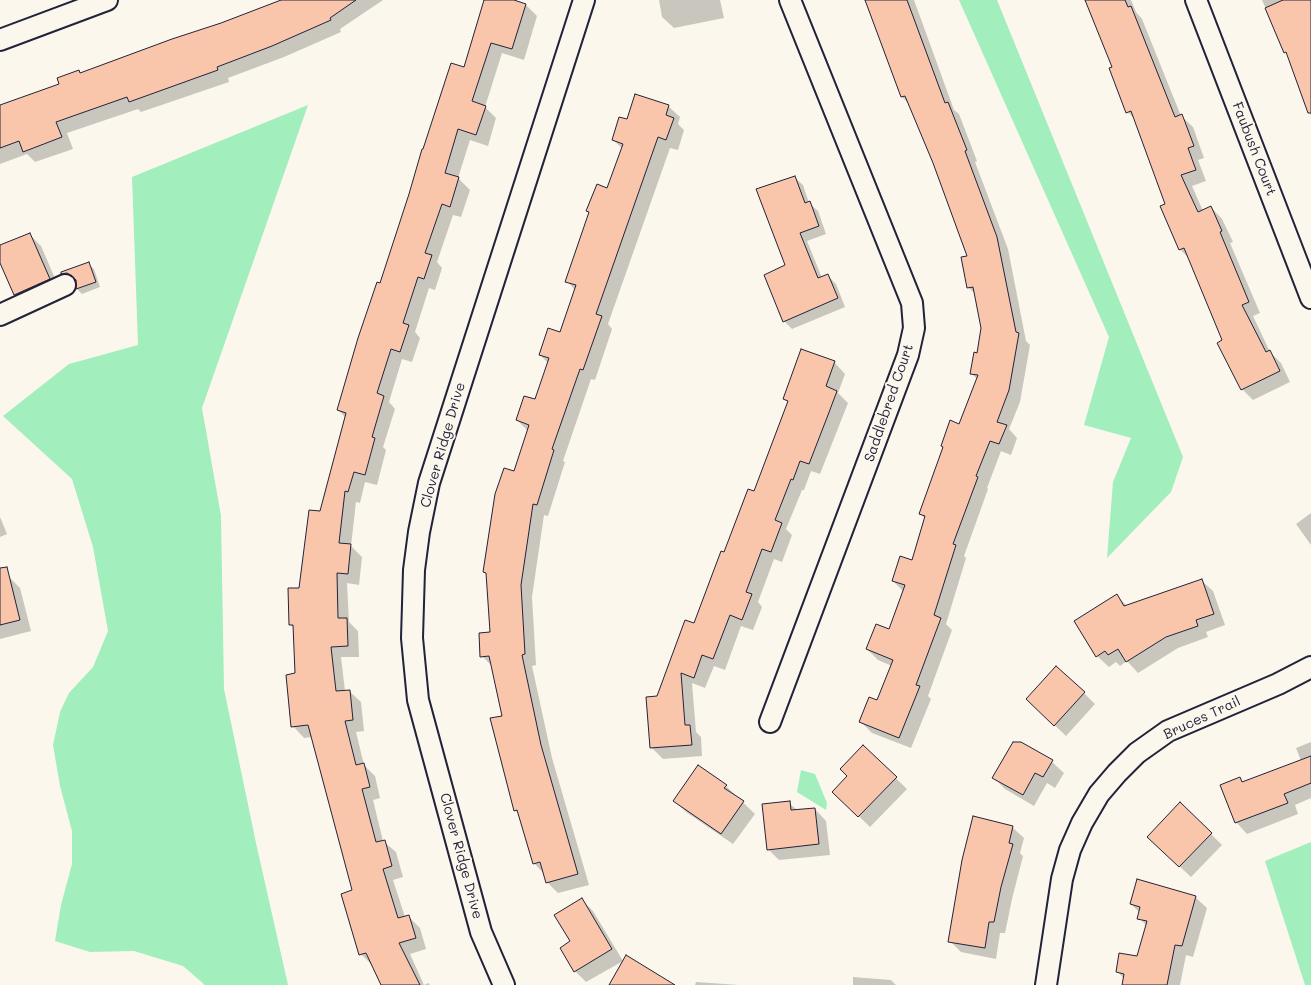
<!DOCTYPE html>
<style>
body{margin:0}
canvas{display:block;background:#fbf7ec}
</style>
<canvas width="1311" height="985"></canvas>
<script>
const c = document.querySelector('canvas').getContext('2d');
c.lineJoin = 'round';
function fill(path, color) { c.fillStyle = color; c.fill(path, 'evenodd'); }
const toPath = rows => new Path2D(rows.map(r => 'M' + r).join(''));
function trace(path, color, width, dash) { c.strokeStyle = color; c.lineWidth = width; c.lineCap = dash ? 'butt' : 'round'; c.setLineDash(dash || []); c.stroke(path); }
function drawText(font, color, halo, rows, align = 'center') {
  c.font = font + ' Mali,sans-serif'; c.lineWidth = 4; c.setLineDash([]); c.textBaseline = 'middle'; c.strokeStyle = halo; c.fillStyle = color; for (const [text, x, y, turn = 0] of rows) {
    c.save(); c.translate(x, y); c.rotate((+turn || 0) * Math.PI / 180); c.textAlign = isNaN(turn) ? turn : align; if (halo) c.strokeText(text, 0, 0); c.fillText(text, 0, 0); c.restore();
  }
}
const green = toPath([
 [959,0,997,0,1183,457,1171,492,1107,558,1113,482,1131,438,1084,425,1109,337],
 [308,105,202,408,221,516,224,689,256,843,288,985,205,985,183,966,134,951,90,952,55,941,61,905,72,864,72,831,60,786,53,745,60,712,69,693,93,667,108,631,93,547,72,479,3,416,69,364,138,345,132,177],
 [801,770,815,774,827,803,826,810,797,792],
 [1311,842,1311,985,1305,985,1265,861]
]);
const shadow = toPath([
 [283,0,383,0,340,29,341,32,284,57,228,78,229,82,141,112,138,109,67,133,73,149,35,162,27,154,0,164,0,107,61,85,80,74,221,24],
 [485,0,510,0,526,5,537,16,524,60,502,53,485,107,496,118,488,146,470,140,458,178,470,190,461,217,453,215,437,262,442,268,435,290,429,288,415,332,420,338,412,362,402,359,389,402,395,409,383,447,386,450,377,485,365,482,360,503,356,502,351,546,362,557,359,585,347,583,349,622,358,631,359,657,341,657,345,691,349,691,361,702,364,731,356,732,364,765,375,776,380,798,373,800,383,841,396,852,403,877,393,880,405,917,408,916,420,928,426,949,410,954,424,985,428,983,430,985,383,985,372,965,361,954,353,891,312,737,304,738,293,726,296,675,294,628,290,624,346,418,338,410,380,284,465,69],
 [659,0,720,0,724,18,674,28,662,17],
 [866,0,914,0,954,110,959,114,977,161,975,162,1008,249,1026,341,1030,345,1020,402,1009,429,1017,438,1011,455,1001,451,987,488,988,489,964,556,966,558,946,624,952,630,928,696,931,699,911,748,872,733,860,721,878,702,892,666,878,660,867,649,890,631,904,592,893,581,913,562,926,519,920,514,960,425,978,380,972,374,978,354,983,328,976,295,968,287,968,257,934,163,910,105,902,97],
 [1087,0,1131,0,1136,12,1142,19,1181,116,1193,127,1204,158,1198,160,1206,181,1192,186,1203,211,1211,207,1222,219,1233,242,1230,243,1260,313,1253,316,1270,352,1281,363,1290,382,1253,400,1242,389,1224,341,1190,260,1180,249,1167,205,1136,121,1128,112,1114,67],
 [1262,0,1311,0,1311,116,1290,57,1285,52],
 [668,106,680,117,678,124,684,130,678,150,670,148,608,324,612,329,595,380,591,379,563,461,565,462,548,516,544,515,532,597,536,665,532,666,552,758,589,885,558,893,547,882,545,875,534,863,520,815,515,810,504,717,493,667,482,656,491,633,487,575,484,572,528,431,517,420,535,401,548,363,540,355,560,334,575,290,567,281,590,213,588,211,608,190,623,149,613,140,628,120],
 [794,177,803,185,809,203,818,211,826,234,807,241,822,278,828,276,836,284,845,307,792,329,784,321],
 [29,234,41,246,60,290,26,306,15,295,0,260,0,247],
 [88,264,94,269,100,287,82,294,77,289,77,280,68,279,63,273],
 [834,362,845,374,838,393,848,403,820,474,811,471,804,490,802,490,786,529,792,535,782,562,774,559,758,602,762,607,753,630,741,626,725,670,714,666,705,688,692,683,696,732,701,737,702,756,663,759,651,747,658,698,694,624,724,554,755,493,789,403,785,399],
 [1311,513,1311,545,1296,524],
 [0,517,7,534,0,537],
 [9,577,20,588,31,631,0,639,0,579],
 [1201,580,1213,591,1225,625,1206,632,1208,637,1178,648,1138,673,1127,661,1120,666,1116,662,1109,667,1097,656,1116,595,1127,606],
 [1084,693,1095,704,1066,736,1039,710],
 [1311,742,1311,798,1295,805,1298,814,1247,834,1236,822,1239,779,1244,783,1301,761,1296,748],
 [1021,743,1052,762,1064,773,1055,788,1047,783,1034,806,1005,789,994,778],
 [863,746,907,789,870,827,834,792,849,776],
 [726,786,755,814,733,844,686,812,675,801],
 [789,803,798,811,815,809,826,821,830,855,779,860,768,849],
 [1012,827,1024,838,1020,853,1023,856,1012,899,1005,933,1000,933,996,959,961,952,950,941],
 [1211,834,1222,845,1191,877,1160,848],
 [1195,897,1207,908,1193,957,1186,955,1180,985,1123,985,1124,979,1117,971,1138,958,1147,926,1139,918,1140,913,1131,904],
 [582,900,593,911,623,961,586,982,575,971,572,942],
 [853,977,891,980,896,985,853,985],
 [696,982,739,985,695,985]
]);
const building = toPath([
 [281,0,356,0,330,18,331,20,272,46,217,67,218,70,129,102,127,97,56,122,62,137,23,152,19,141,0,148,0,105,59,84,57,78,79,70,80,73,172,39,221,23,281,0],
 [484,0,514,0,526,4,512,49,491,43,472,101,486,106,476,135,458,129,445,173,459,177,450,207,442,204,425,253,432,255,424,279,418,277,403,323,409,325,400,352,391,349,377,393,384,396,372,437,375,438,365,475,354,472,348,492,345,491,339,543,351,544,348,574,337,573,338,618,347,618,348,646,331,647,336,691,350,690,353,720,345,721,356,765,364,763,370,787,362,789,376,842,385,840,392,866,383,869,398,918,409,915,416,938,399,943,420,985,381,985,366,953,359,955,341,894,352,890,308,725,291,727,286,675,295,673,293,625,289,625,288,588,299,588,309,510,320,511,346,413,337,410,358,338,377,282,380,283,409,194,422,149,423,149,451,63,464,67,484,0],
 [865,0,907,0,945,103,948,102,967,150,965,151,997,237,1016,332,1019,333,1009,390,997,422,1007,425,999,444,990,441,976,476,978,477,953,544,956,545,934,615,941,618,916,685,920,686,899,738,859,722,869,697,877,700,893,660,866,649,876,624,889,629,905,585,892,581,900,556,912,560,925,516,919,514,943,447,941,446,950,420,959,424,978,375,970,374,974,352,977,353,981,328,973,287,967,288,961,257,967,256,933,163,905,96,901,97,865,0],
 [1085,0,1125,0,1128,7,1131,6,1175,117,1182,114,1194,146,1188,148,1196,170,1181,175,1198,212,1211,206,1222,231,1220,232,1249,302,1242,305,1266,352,1270,350,1280,371,1241,390,1217,343,1222,340,1184,248,1179,250,1160,206,1165,204,1131,111,1126,113,1109,68,1112,67,1085,0],
 [1283,0,1311,0,1311,113,1308,113,1286,52,1284,53,1265,8,1283,0],
 [635,94,669,105,666,115,674,118,666,140,658,137,596,314,602,316,583,370,580,369,552,449,554,450,537,505,533,504,521,585,525,654,522,655,541,745,578,874,546,883,540,862,533,864,517,810,514,811,490,718,502,716,489,656,480,657,479,633,490,632,486,573,483,572,495,494,504,468,514,471,529,425,516,420,524,396,535,399,549,358,539,355,548,328,560,332,576,285,565,282,589,212,586,211,597,184,607,188,623,144,612,140,619,117,627,119,635,94],
 [795,176,805,203,810,201,819,226,800,233,818,278,828,274,838,298,783,322,764,275,785,265,756,189,795,176],
 [30,233,50,279,14,295,0,263,0,245,30,233],
 [89,262,96,282,76,289,76,280,72,276,67,273,61,274,61,272,89,262],
 [801,349,835,361,826,386,837,391,828,415,809,464,800,461,793,480,791,479,775,520,782,523,771,552,762,549,746,592,752,594,742,620,730,615,713,659,702,655,694,678,681,673,685,725,690,725,692,745,650,748,646,697,657,696,685,620,694,623,721,551,724,552,748,489,754,491,788,401,783,399,801,349],
 [7,567,20,620,0,625,0,568,7,567],
 [1202,579,1214,614,1196,620,1198,626,1166,637,1126,662,1118,649,1108,655,1105,651,1096,657,1074,621,1117,594,1124,606,1202,579],
 [1056,666,1085,692,1054,726,1026,699,1056,666],
 [1013,742,1021,742,1053,760,1043,777,1035,773,1023,795,992,778,1013,742],
 [863,745,897,777,858,817,832,792,847,776,840,769,863,745],
 [1311,756,1311,783,1284,794,1288,803,1235,823,1220,785,1240,777,1242,782,1311,756],
 [698,765,727,785,724,788,744,801,721,834,673,801,698,765],
 [790,801,791,810,815,808,819,844,767,850,762,804,790,801],
 [1180,802,1212,833,1179,867,1147,837,1180,802],
 [973,816,1013,826,1009,843,1013,844,1001,887,994,922,989,922,985,948,948,942,962,860,973,816],
 [1137,879,1196,896,1182,946,1175,945,1167,985,1122,985,1124,974,1116,972,1119,953,1137,956,1147,921,1137,919,1140,907,1130,904,1137,879],
 [582,898,612,949,574,972,560,948,570,941,554,915,582,898],
 [626,955,675,985,609,985,626,955]
]);
const minor = toPath([
 [1196,0,1311,298],
 [0,40,107,0],
 [0,315,65,285],
 [770,722,908,355,914,328,912,303,790,0],
 [504,985,481,932,418,700,412,638,414,570,419,532,429,483,584,0],
 [1046,985,1062,879,1070,850,1082,823,1099,794,1117,773,1137,753,1168,731,1278,684,1311,667]
]);
const streetNames = [
 ["Faubush Court",1254,149,69],
 ["Saddlebred Court",889,403,-71],
 ["Clover Ridge Drive",443,445,-74],
 ["Bruces Trail",1202,718,-25],
 ["Clover Ridge Drive",461,856,75]
];
fill(green, '#a3eebd');
fill(shadow, '#0003');
fill(building, '#fac6ab');
trace(building, '#22223b', 1);
trace(minor, '#22223b', 24);
trace(minor, '#fbf7ec', 20);
drawText('14px', '#22223b', '#fbf7ec', streetNames);
</script>
